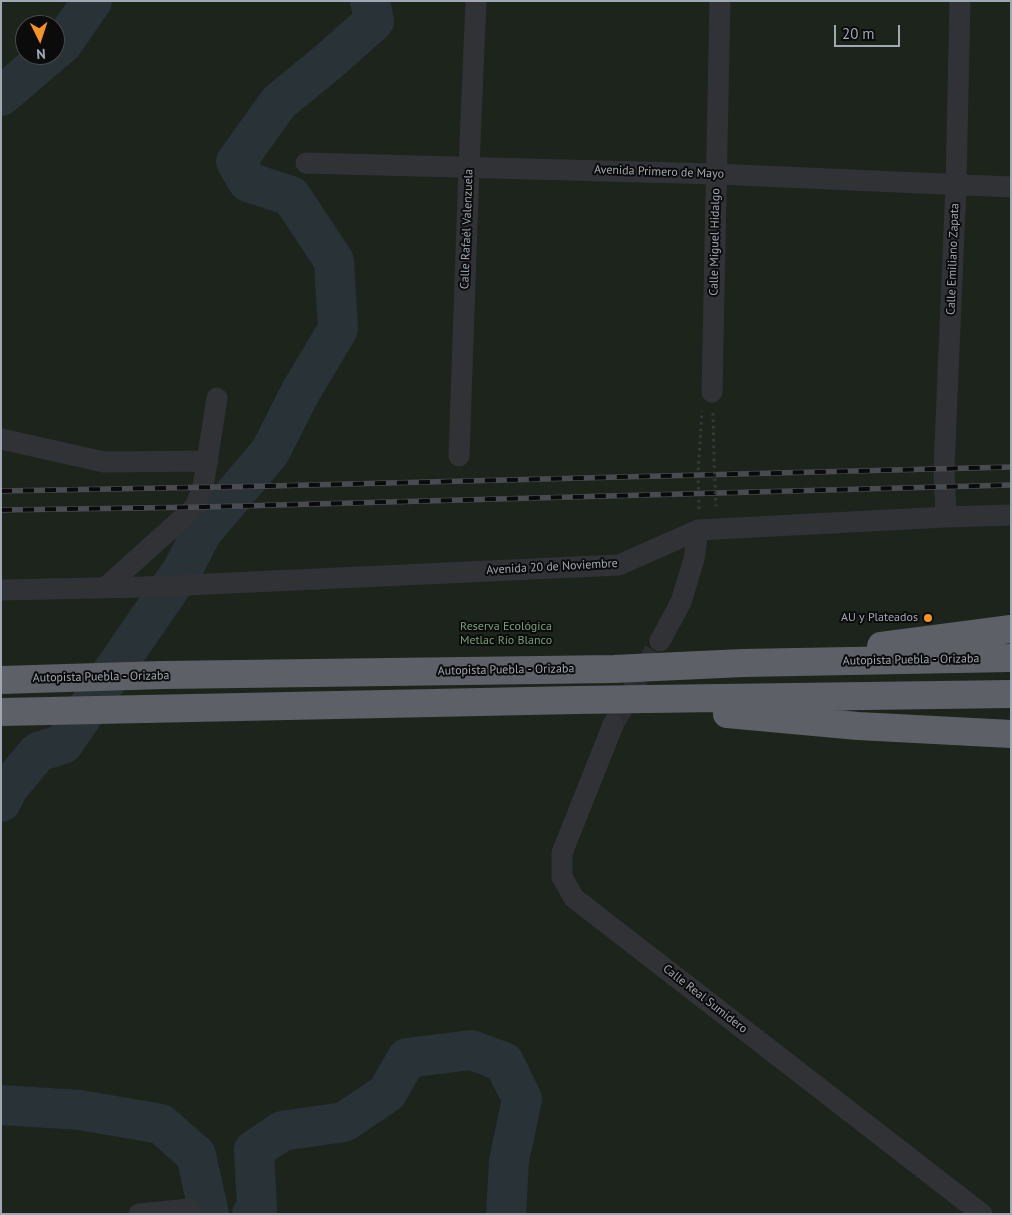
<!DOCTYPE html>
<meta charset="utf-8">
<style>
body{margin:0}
#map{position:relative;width:1012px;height:1215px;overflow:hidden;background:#101011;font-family:"PT Sans",sans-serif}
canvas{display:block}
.frame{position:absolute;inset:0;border:2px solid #a0a8b3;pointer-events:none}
.north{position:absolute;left:15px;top:15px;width:50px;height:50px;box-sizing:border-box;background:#0b0b0c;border:1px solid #474a4f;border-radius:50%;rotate:176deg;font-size:14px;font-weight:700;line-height:20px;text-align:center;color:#a0a8b3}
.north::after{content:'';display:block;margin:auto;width:18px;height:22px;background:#f69323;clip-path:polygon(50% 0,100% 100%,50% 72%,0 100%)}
.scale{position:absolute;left:834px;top:25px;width:66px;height:22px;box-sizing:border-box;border:2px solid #a0a8b3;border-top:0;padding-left:6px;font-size:15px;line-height:18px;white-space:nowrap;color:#a0a8b3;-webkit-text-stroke:4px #0b0b0c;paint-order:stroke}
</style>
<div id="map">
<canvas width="1012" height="1215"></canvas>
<div class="frame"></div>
<div class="north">N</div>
<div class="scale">20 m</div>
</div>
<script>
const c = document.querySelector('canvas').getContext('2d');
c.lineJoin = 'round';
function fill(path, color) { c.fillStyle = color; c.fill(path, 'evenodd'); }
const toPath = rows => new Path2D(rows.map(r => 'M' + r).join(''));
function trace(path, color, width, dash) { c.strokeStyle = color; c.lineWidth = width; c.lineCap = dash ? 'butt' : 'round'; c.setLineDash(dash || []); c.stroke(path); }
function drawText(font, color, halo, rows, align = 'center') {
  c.font = font + ' "PT Sans",sans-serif'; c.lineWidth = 4; c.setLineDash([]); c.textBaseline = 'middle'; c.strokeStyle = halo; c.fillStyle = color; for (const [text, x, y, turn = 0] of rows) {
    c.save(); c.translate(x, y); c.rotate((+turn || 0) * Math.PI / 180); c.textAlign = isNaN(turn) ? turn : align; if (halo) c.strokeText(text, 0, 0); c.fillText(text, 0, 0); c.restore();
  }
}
const green = toPath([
 [1,1,1011,1,1011,1214,1,1214],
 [25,25,55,25,55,55,25,55]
]);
const river = toPath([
 [55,50,63,43,92,1],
 [1,96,49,55],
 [1,802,8,788,38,752,63,744,183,569,202,532,270,452,301,391,338,329,334,261,291,196,248,182,236,162,279,102,328,62,374,21,370,1],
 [1,1105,80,1110,161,1124,196,1155,209,1214],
 [252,1214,257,1208,254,1150,282,1131,344,1122,387,1093,407,1058,471,1050,504,1062,522,1099,509,1161,506,1214]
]);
const streetTunnel = toPath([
 [613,725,660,641]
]);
const path = toPath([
 [713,413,714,459],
 [699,509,698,474,702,411]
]);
const street = toPath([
 [306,163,716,174,1011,187],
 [712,392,720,1],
 [1,439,104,462,208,461],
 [459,456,469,166,476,1],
 [946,517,944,468,956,185,960,1],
 [106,587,195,507,203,487,217,398],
 [1,590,144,587,619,565,698,530,946,517,1011,515],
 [660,641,681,602,694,559,698,530],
 [613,725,562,853,562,877,574,898,982,1214],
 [139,1214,190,1209]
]);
const highway = toPath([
 [881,646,1011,629],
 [1,680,163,675,614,669,743,663,1011,658],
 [1,712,576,700,1011,694],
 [727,714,858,726,1011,734]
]);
const rail = toPath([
 [1,491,271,486,1011,467],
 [1,510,205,507,1011,485]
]);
const pathBridge = toPath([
 [714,459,716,506]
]);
const markers = [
 [928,618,5,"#f69323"]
];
const streetNames = [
 ["Avenida Primero de Mayo",659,172,2],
 ["Calle Rafaél Valenzuela",467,229,-88],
 ["Calle Miguel Hidalgo",715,242,-89],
 ["Calle Emiliano Zapata",953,259,-88],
 ["Avenida 20 de Noviembre",552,567,-3],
 ["Autopista Puebla - Orizaba",911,660,-1],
 ["Autopista Puebla - Orizaba",506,670,-1],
 ["Autopista Puebla - Orizaba",101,677,-1],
 ["Calle Real Sumidero",705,999,38]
];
const poiNames = [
 ["AU y Plateados",918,618]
];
const parkNames = [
 ["Reserva Ecológica",506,627],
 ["Metlac Río Blanco",506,641]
];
fill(green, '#1c241c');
trace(river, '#283237', 40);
trace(streetTunnel, '#2d2e31', 21, [21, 11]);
trace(path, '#37393d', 3, [2.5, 4]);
trace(street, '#313236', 21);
trace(highway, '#5d6167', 28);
trace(rail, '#484b4f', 5.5);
trace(rail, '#0b0b0c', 4, [11]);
trace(pathBridge, '#37393d', 3, [2.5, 4]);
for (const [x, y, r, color] of markers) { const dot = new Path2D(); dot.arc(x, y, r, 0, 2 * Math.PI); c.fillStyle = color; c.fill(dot); trace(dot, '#0b0b0c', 2); }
drawText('12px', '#a0a8b3', '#0b0b0c', streetNames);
drawText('12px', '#a0a8b3', '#0b0b0c', poiNames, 'right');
drawText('12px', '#799f76', '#0b0b0c', parkNames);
</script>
